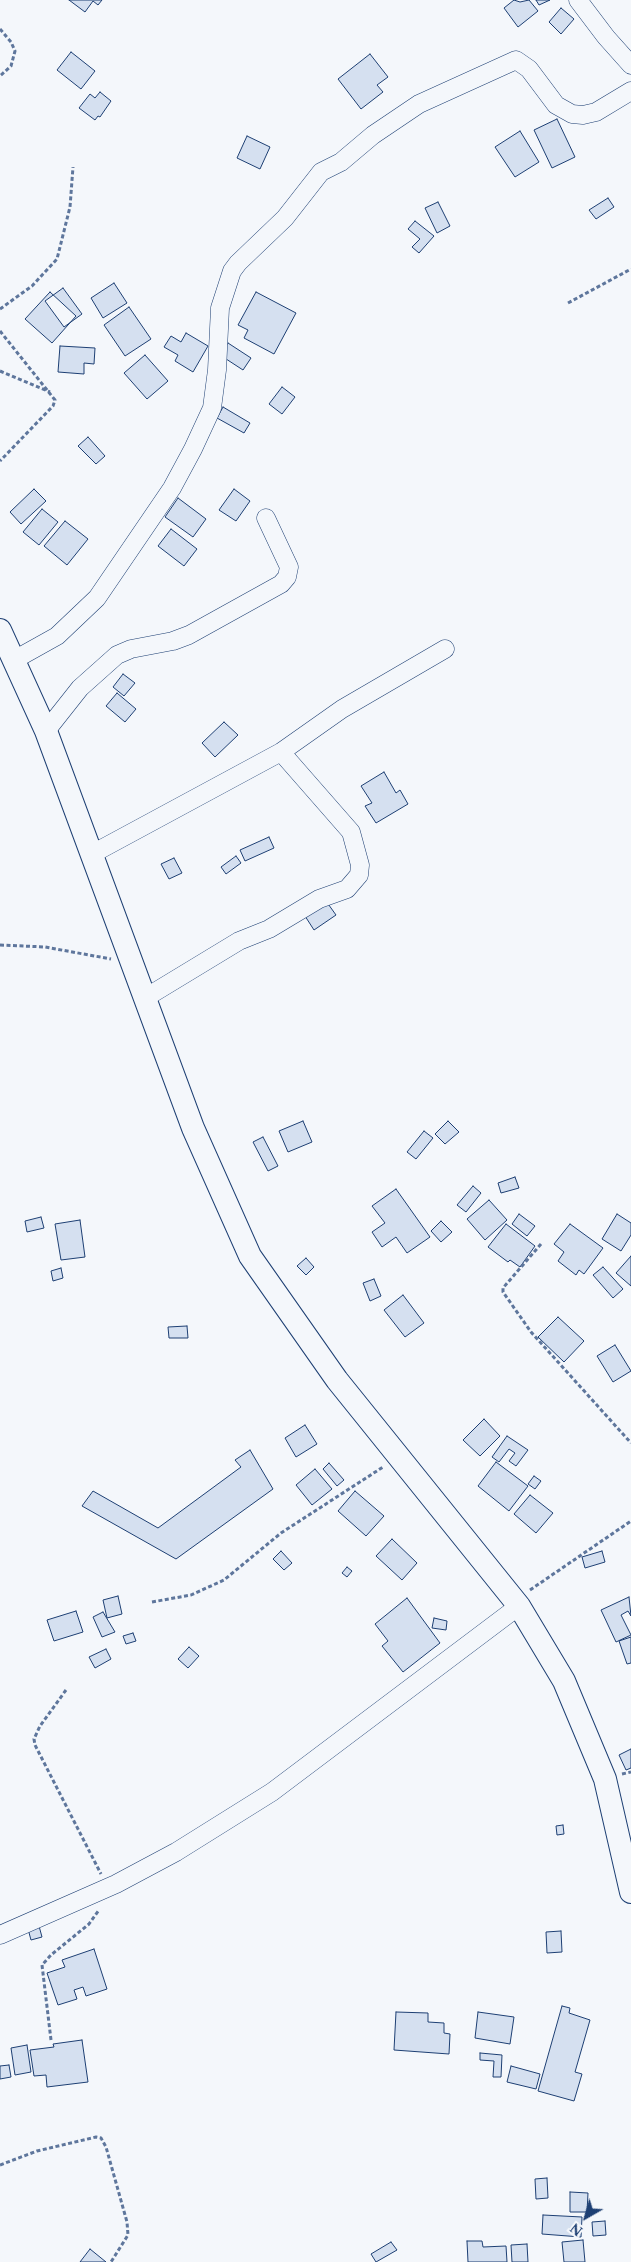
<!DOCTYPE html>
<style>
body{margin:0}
#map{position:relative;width:631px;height:2262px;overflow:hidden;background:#f4f7fb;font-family:Spectral,serif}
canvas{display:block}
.north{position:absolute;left:561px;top:2192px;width:50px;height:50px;-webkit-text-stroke:4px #f4f7fb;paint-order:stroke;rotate:218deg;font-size:14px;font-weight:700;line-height:20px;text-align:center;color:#1d3f73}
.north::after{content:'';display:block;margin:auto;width:18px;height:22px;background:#1d3f73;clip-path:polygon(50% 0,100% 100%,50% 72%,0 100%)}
</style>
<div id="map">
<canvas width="631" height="2262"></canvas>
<div class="north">N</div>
</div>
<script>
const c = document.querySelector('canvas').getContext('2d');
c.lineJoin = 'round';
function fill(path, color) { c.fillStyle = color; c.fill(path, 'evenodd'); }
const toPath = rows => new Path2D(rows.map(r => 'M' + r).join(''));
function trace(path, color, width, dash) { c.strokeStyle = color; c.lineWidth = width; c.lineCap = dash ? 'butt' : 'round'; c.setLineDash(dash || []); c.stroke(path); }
const building = toPath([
 [69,0,102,0,98,5,93,1,85,12,69,0],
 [514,0,520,2,529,0,538,11,518,27,504,8,514,0],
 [536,0,550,0,539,5,536,0],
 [561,8,574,19,561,34,549,22,561,8],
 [71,52,95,71,81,89,57,70,71,52],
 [370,54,388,77,377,85,383,92,361,109,338,79,370,54],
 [100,92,111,101,100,117,98,116,95,120,79,108,90,94,95,98,100,92],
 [557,119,575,157,552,168,534,130,557,119],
 [520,131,539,162,515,177,495,147,520,131],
 [247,136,270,147,260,169,237,158,247,136],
 [608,198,614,207,596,219,589,210,608,198],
 [438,202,450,226,437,233,425,208,438,202],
 [415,221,434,236,419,253,412,247,420,239,408,229,415,221],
 [114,283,127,303,103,318,91,298,114,283],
 [63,288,82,314,64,327,45,301,63,288],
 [50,292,76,316,52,343,25,319,50,292],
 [256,292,296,313,274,354,244,338,248,330,238,325,256,292],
 [129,307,151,339,125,356,104,325,129,307],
 [186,333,208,346,193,372,175,361,178,355,164,347,171,336,181,342,186,333],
 [228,343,251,358,243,370,220,355,228,343],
 [60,346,95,348,94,364,84,363,84,374,58,372,60,346],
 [145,355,168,381,147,399,124,373,145,355],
 [282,387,295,397,282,414,269,404,282,387],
 [223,407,250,423,244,433,217,418,223,407],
 [88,437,105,456,96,464,78,446,88,437],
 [34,489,46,501,21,524,10,512,34,489],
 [234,489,250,501,236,521,219,510,234,489],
 [178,498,206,519,193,537,165,517,178,498],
 [42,509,58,522,39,545,23,532,42,509],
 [65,521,88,539,67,565,44,546,65,521],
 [171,529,197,549,184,566,158,546,171,529],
 [123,674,135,683,124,696,113,687,123,674],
 [117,693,136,709,125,722,106,706,117,693],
 [224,722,238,735,215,757,202,743,224,722],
 [384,772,396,793,400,790,408,804,376,823,365,806,372,803,361,786,384,772],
 [269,837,274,848,245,861,240,850,269,837],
 [236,856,241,863,226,874,221,867,236,856],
 [174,858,182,873,169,879,161,864,174,858],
 [326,901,336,915,314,930,305,916,326,901],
 [303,1121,312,1142,288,1152,279,1131,303,1121],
 [448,1121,459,1132,445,1144,435,1134,448,1121],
 [424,1131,433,1138,416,1159,407,1152,424,1131],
 [263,1137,278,1166,268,1171,253,1142,263,1137],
 [515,1177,519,1188,501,1193,498,1183,515,1177],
 [473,1186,481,1193,466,1212,457,1205,473,1186],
 [396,1189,430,1237,407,1253,396,1237,382,1247,372,1232,385,1223,372,1206,396,1189],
 [489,1200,507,1220,485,1240,467,1219,489,1200],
 [519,1214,535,1226,527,1236,512,1224,519,1214],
 [617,1214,631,1223,631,1235,621,1251,602,1239,617,1214],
 [41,1217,44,1228,27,1232,25,1221,41,1217],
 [80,1220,85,1257,61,1260,55,1224,80,1220],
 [441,1221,452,1232,441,1242,431,1231,441,1221],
 [506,1224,535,1246,520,1267,510,1260,508,1262,488,1247,506,1224],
 [570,1224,603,1248,584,1274,579,1270,576,1275,558,1261,564,1252,554,1244,570,1224],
 [631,1256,631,1286,616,1273,631,1256],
 [306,1258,314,1267,306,1275,297,1266,306,1258],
 [603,1267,623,1289,613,1298,593,1275,603,1267],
 [61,1268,63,1278,53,1281,51,1271,61,1268],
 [374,1279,381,1296,370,1301,363,1283,374,1279],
 [403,1295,424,1323,405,1337,384,1310,403,1295],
 [558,1317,584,1341,564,1362,538,1337,558,1317],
 [187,1326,188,1338,169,1338,168,1327,187,1326],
 [615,1345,631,1371,613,1382,597,1356,615,1345],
 [484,1419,500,1436,480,1456,463,1440,484,1419],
 [305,1425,317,1444,296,1457,285,1438,305,1425],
 [507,1436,528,1450,516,1466,509,1461,515,1453,509,1449,499,1462,492,1457,507,1436],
 [250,1450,273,1489,176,1559,82,1506,93,1491,158,1528,241,1467,235,1460,250,1450],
 [496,1462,528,1486,509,1511,478,1486,496,1462],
 [329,1463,344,1480,337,1486,323,1469,329,1463],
 [315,1469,332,1489,312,1505,296,1485,315,1469],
 [534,1476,541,1481,535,1489,528,1484,534,1476],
 [355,1491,384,1516,366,1536,338,1511,355,1491],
 [530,1495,553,1513,536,1533,514,1514,530,1495],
 [392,1539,417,1563,402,1580,376,1556,392,1539],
 [281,1551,292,1563,284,1570,273,1559,281,1551],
 [602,1551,605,1562,585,1568,582,1557,602,1551],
 [347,1567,352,1571,347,1577,342,1573,347,1567],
 [118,1596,122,1614,107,1618,103,1600,118,1596],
 [629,1597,631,1616,628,1611,621,1615,631,1635,616,1642,601,1610,629,1597],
 [407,1598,440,1643,403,1672,382,1646,388,1641,375,1624,407,1598],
 [76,1611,83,1632,54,1641,47,1620,76,1611],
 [103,1612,115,1632,102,1637,93,1617,103,1612],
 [434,1618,447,1621,446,1630,432,1628,434,1618],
 [133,1633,136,1641,126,1644,123,1636,133,1633],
 [631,1637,631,1663,627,1664,619,1641,631,1637],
 [189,1647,199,1656,188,1668,178,1659,189,1647],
 [106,1649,111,1659,95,1668,89,1657,106,1649],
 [631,1749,631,1768,626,1770,619,1755,631,1749],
 [563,1825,564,1834,557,1835,556,1826,563,1825],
 [39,1926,42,1937,31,1940,28,1929,39,1926],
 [561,1931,562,1952,547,1953,546,1932,561,1931],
 [94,1949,107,1989,86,1996,83,1987,74,1990,77,1999,58,2005,47,1973,65,1967,62,1960,94,1949],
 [562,2006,570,2008,569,2013,590,2020,575,2072,582,2074,574,2101,538,2091,562,2006],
 [396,2012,428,2013,428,2022,444,2023,444,2033,450,2034,449,2054,394,2050,396,2012],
 [478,2012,514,2017,510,2044,475,2038,478,2012],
 [82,2040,88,2082,47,2087,46,2075,34,2076,30,2050,54,2047,53,2044,82,2040],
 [27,2045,31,2072,15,2075,11,2048,27,2045],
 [480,2053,502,2055,501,2077,493,2077,494,2061,480,2060,480,2053],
 [9,2065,11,2077,0,2079,0,2066,9,2065],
 [511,2066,540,2074,536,2089,507,2082,511,2066],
 [547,2178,548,2198,536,2199,535,2179,547,2178],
 [570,2192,588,2193,587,2212,570,2212,570,2192],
 [543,2215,582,2217,581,2237,542,2234,543,2215],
 [605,2221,606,2235,593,2236,592,2222,605,2221],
 [583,2240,585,2262,564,2262,562,2242,583,2240],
 [467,2241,482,2241,483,2247,506,2246,507,2262,468,2262,467,2241],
 [391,2242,397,2250,376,2262,371,2254,391,2242],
 [527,2244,528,2262,512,2262,511,2245,527,2244],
 [90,2249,106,2262,80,2262,90,2249]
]);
const path = toPath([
 [0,29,11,42,15,51,11,66,0,76],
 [568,303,631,269],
 [0,309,32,286,57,259,70,207,73,167],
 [0,331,55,400,53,406,0,461],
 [0,371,50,392],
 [0,945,45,947,111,959],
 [541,1244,503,1288,503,1292,531,1332,631,1443],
 [530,1590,631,1521],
 [152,1602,191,1595,224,1580,281,1533,383,1467],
 [66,1690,40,1726,34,1739,35,1745,101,1874],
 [622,1774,631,1772],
 [51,2040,42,1965,51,1955,89,1924,99,1910],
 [0,2165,37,2151,96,2137,101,2138,106,2147,127,2222,128,2235,111,2262]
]);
const minor = toPath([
 [578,0,606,37,631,65],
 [14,660,57,636,97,598,172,488,193,449,212,408,217,370,220,308,232,271,238,263,285,218,321,172,341,162,373,135,419,104,516,60,529,69,556,105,572,114,583,115,596,112,631,91],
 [46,731,80,688,117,655,131,649,173,641,189,635,281,584,287,577,289,567,266,518],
 [92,854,281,752,342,709,445,649],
 [145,998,239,941,269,929,319,899,347,889,359,875,360,865,351,832,281,752],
 [0,1935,116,1884,176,1852,272,1792,519,1606]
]);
const major = toPath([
 [0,630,46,731,193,1128,250,1256,337,1380,519,1606,564,1681,605,1779,631,1892]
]);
fill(building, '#d5e0f0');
trace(building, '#1d3f73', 1);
trace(minor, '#1d3f73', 19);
trace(major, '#1d3f73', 24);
trace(path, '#5e769c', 3, [4, 2.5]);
trace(minor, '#f4f7fb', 18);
trace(major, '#f4f7fb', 22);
</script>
